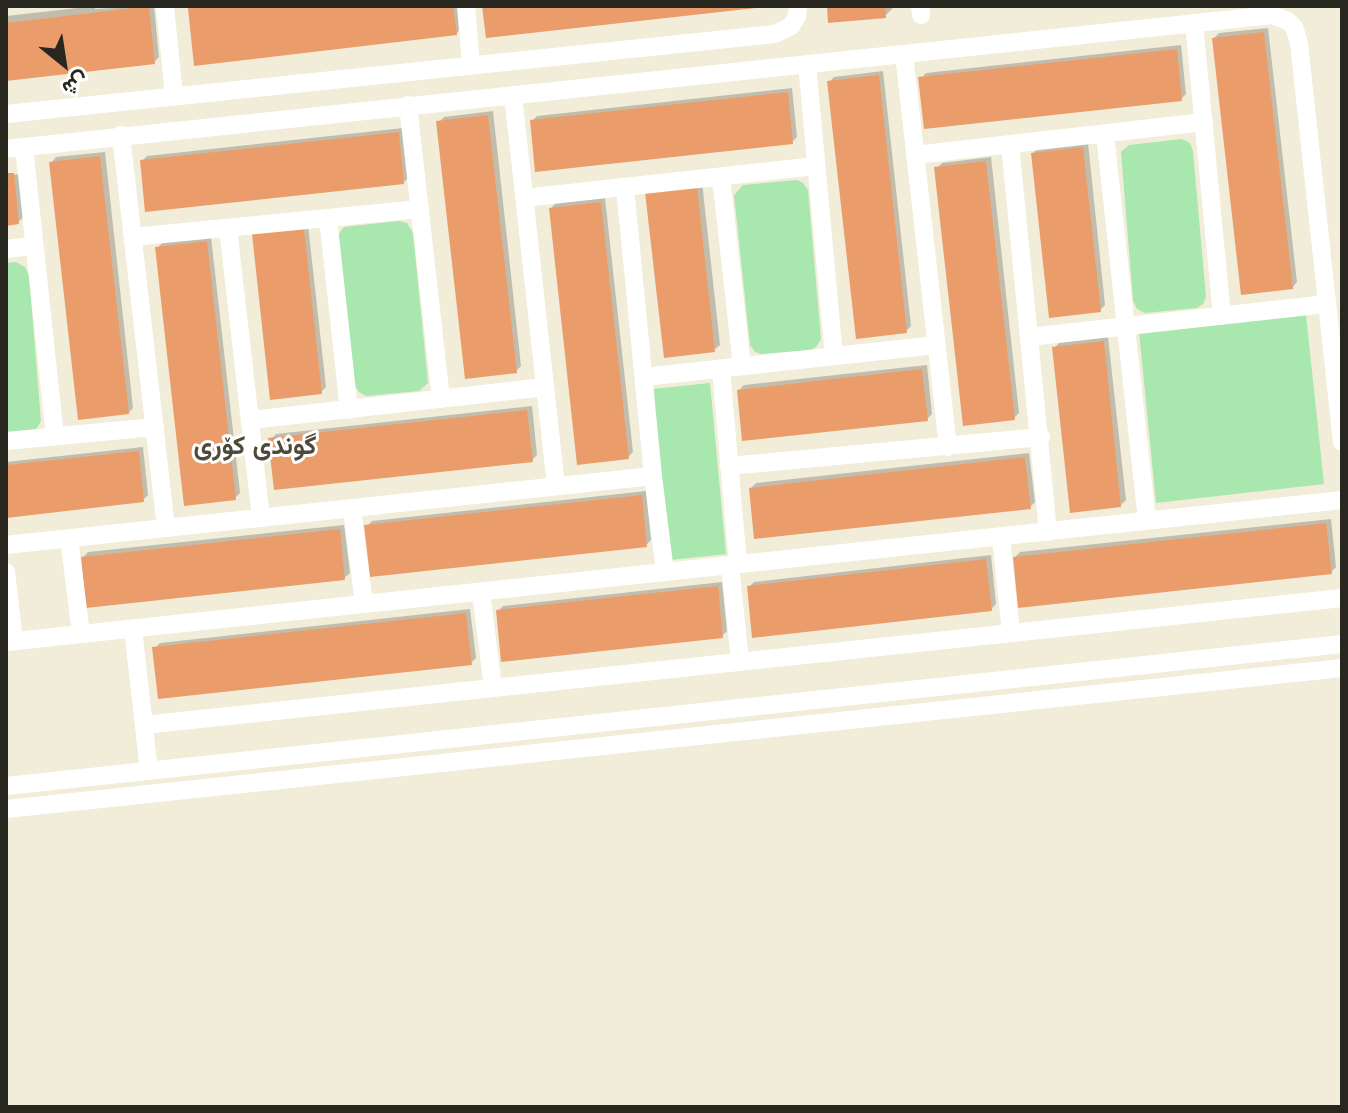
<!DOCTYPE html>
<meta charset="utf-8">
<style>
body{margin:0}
#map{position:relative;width:1348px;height:1113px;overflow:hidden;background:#f2edd9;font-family:Mulish,Vazirmatn,sans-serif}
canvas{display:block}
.frame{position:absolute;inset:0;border:8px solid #28271f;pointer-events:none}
.north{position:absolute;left:24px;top:24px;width:80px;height:80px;-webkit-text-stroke:6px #fff;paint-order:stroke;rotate:150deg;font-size:22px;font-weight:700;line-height:32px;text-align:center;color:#28271f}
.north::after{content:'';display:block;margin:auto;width:28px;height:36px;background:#28271f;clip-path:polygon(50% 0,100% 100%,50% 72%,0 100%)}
</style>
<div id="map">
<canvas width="1348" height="1113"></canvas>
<div class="frame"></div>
<div class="north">ش</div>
</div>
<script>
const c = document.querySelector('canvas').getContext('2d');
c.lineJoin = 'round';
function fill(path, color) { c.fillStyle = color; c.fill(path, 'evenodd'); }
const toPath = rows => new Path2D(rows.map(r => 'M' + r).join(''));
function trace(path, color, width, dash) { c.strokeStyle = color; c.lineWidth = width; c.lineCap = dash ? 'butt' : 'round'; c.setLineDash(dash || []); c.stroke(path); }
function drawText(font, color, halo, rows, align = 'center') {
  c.font = font + ' Mulish,Vazirmatn,sans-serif'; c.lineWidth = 6; c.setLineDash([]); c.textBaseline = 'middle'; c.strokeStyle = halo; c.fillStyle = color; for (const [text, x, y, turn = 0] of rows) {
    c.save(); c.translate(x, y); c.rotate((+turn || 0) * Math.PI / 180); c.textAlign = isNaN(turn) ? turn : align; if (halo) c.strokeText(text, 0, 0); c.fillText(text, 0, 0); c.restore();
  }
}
const green = toPath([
 [1182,139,1190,143,1193,151,1206,297,1203,304,1197,308,1145,313,1137,309,1133,300,1121,152,1129,145],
 [797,180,803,183,808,190,821,339,816,347,811,350,761,354,755,352,750,345,734,195,743,185],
 [399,221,407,223,413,233,428,383,419,391,366,396,359,392,355,386,338,235,344,227],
 [16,262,25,267,29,275,41,421,35,431,6,435,6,263],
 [1306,315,1324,484,1156,503,1139,332],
 [710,383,726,554,671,560,652,389]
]);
const shadow = toPath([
 [95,6,95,9,154,6,159,57,154,62,6,79,6,16],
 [193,6,462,6,464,25,456,34,190,9],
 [829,6,893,6,893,8,885,16],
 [1268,28,1297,282,1292,288,1214,38,1219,33],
 [1181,45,1186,94,1181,99,921,78,926,73],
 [883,71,911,326,906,331,829,82,834,77],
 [792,88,797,137,792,142,532,121,537,116],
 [493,111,521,366,516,371,439,122,444,117],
 [403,128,409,177,404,182,142,161,147,156],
 [1088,143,1105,305,1100,310,1033,153,1038,148],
 [105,152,133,408,128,413,51,163,56,157],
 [991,157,1019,413,1014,418,937,168,942,163],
 [19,174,24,217,18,222,6,224,6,176],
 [702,182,720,345,714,350,647,193],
 [605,198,633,452,628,457,551,208,556,203],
 [308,225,326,387,321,392,254,235],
 [211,237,240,493,235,498,157,248,162,243],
 [1108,337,1126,500,1121,505,1054,348,1059,343],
 [927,365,932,414,927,419,739,390,744,385],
 [532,406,537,455,532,460,271,439,276,434],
 [143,447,148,495,143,500,6,515,6,462],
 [1029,453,1035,502,1030,507,751,488,756,483],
 [646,491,651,540,646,545,367,526,372,521],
 [1331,519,1336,567,1331,572,1015,557,1020,552],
 [344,525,350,573,344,578,83,557,88,552],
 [991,555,996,604,991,609,749,587,754,582],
 [722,582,727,631,722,636,498,611,503,606],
 [470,609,476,658,471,663,155,648,160,643]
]);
const building = toPath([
 [149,6,155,64,6,81,6,23],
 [206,6,453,6,457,35,194,66,188,8],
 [482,6,755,6,756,8,486,38],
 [827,6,885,6,886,18,828,23],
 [1264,32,1293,289,1241,295,1212,38],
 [1177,49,1182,101,924,129,918,77],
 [879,75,907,333,856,339,827,81],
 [788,92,793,144,535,172,530,120],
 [488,115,517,373,465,379,436,121],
 [399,132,404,184,145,212,140,160],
 [1083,147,1101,312,1049,318,1031,153],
 [100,156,129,414,78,420,49,162],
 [986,161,1015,420,963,426,934,167],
 [6,173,14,173,19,224,6,226],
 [697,186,715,352,664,358,645,192],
 [601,202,629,459,577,465,549,208],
 [304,229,322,394,270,400,252,234],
 [207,241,236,500,184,506,155,247],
 [1104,341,1121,507,1070,513,1052,347],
 [922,369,928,421,742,441,737,390],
 [527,410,533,462,274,490,268,438],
 [139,451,144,502,6,518,6,465],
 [1025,457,1031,509,754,539,749,488],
 [642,495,647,547,370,577,364,525],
 [1326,523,1332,574,1018,608,1013,557],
 [340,529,345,580,86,608,81,557],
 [986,559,992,611,752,638,747,586],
 [718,586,723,638,501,662,496,610],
 [466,613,472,665,158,699,152,647]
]);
const minor = toPath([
 [165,6,174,96],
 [466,6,471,65],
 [920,6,921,15],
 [1194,23,1222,316],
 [904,54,948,447],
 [807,64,834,356],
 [513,95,556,486],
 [408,105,441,399],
 [6,114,775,34,791,26,797,16,798,6],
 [1105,134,1147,521],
 [121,135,166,528],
 [1010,144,1048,532],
 [24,147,55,436],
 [6,149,1272,15,1288,21,1294,27,1299,43,1342,442],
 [915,155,1204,122],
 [721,177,742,366],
 [625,187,653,476,665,572],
 [524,198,816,166],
 [328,218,349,410],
 [228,228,261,518],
 [133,237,420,209],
 [6,249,34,246],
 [1029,337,1327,304],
 [721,369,738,564],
 [644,377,936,345],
 [251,420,545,387],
 [6,441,155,427],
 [729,466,1041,437],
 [352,508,364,604],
 [1001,537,1011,633],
 [69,538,81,634],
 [6,545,653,476],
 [730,565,740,661],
 [6,572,14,641],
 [481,592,493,688],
 [133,629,149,771],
 [6,642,1342,500],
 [144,725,1342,598],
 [6,786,1342,644],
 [6,809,1342,668]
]);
const neighbourhoodNames = [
 ["گوندی کۆری",255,446]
];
fill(green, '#a8e7ae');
fill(shadow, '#0003');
fill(building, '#eb9c6b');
trace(minor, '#fff', 18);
drawText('bold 26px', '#4e4a3a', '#fff', neighbourhoodNames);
</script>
